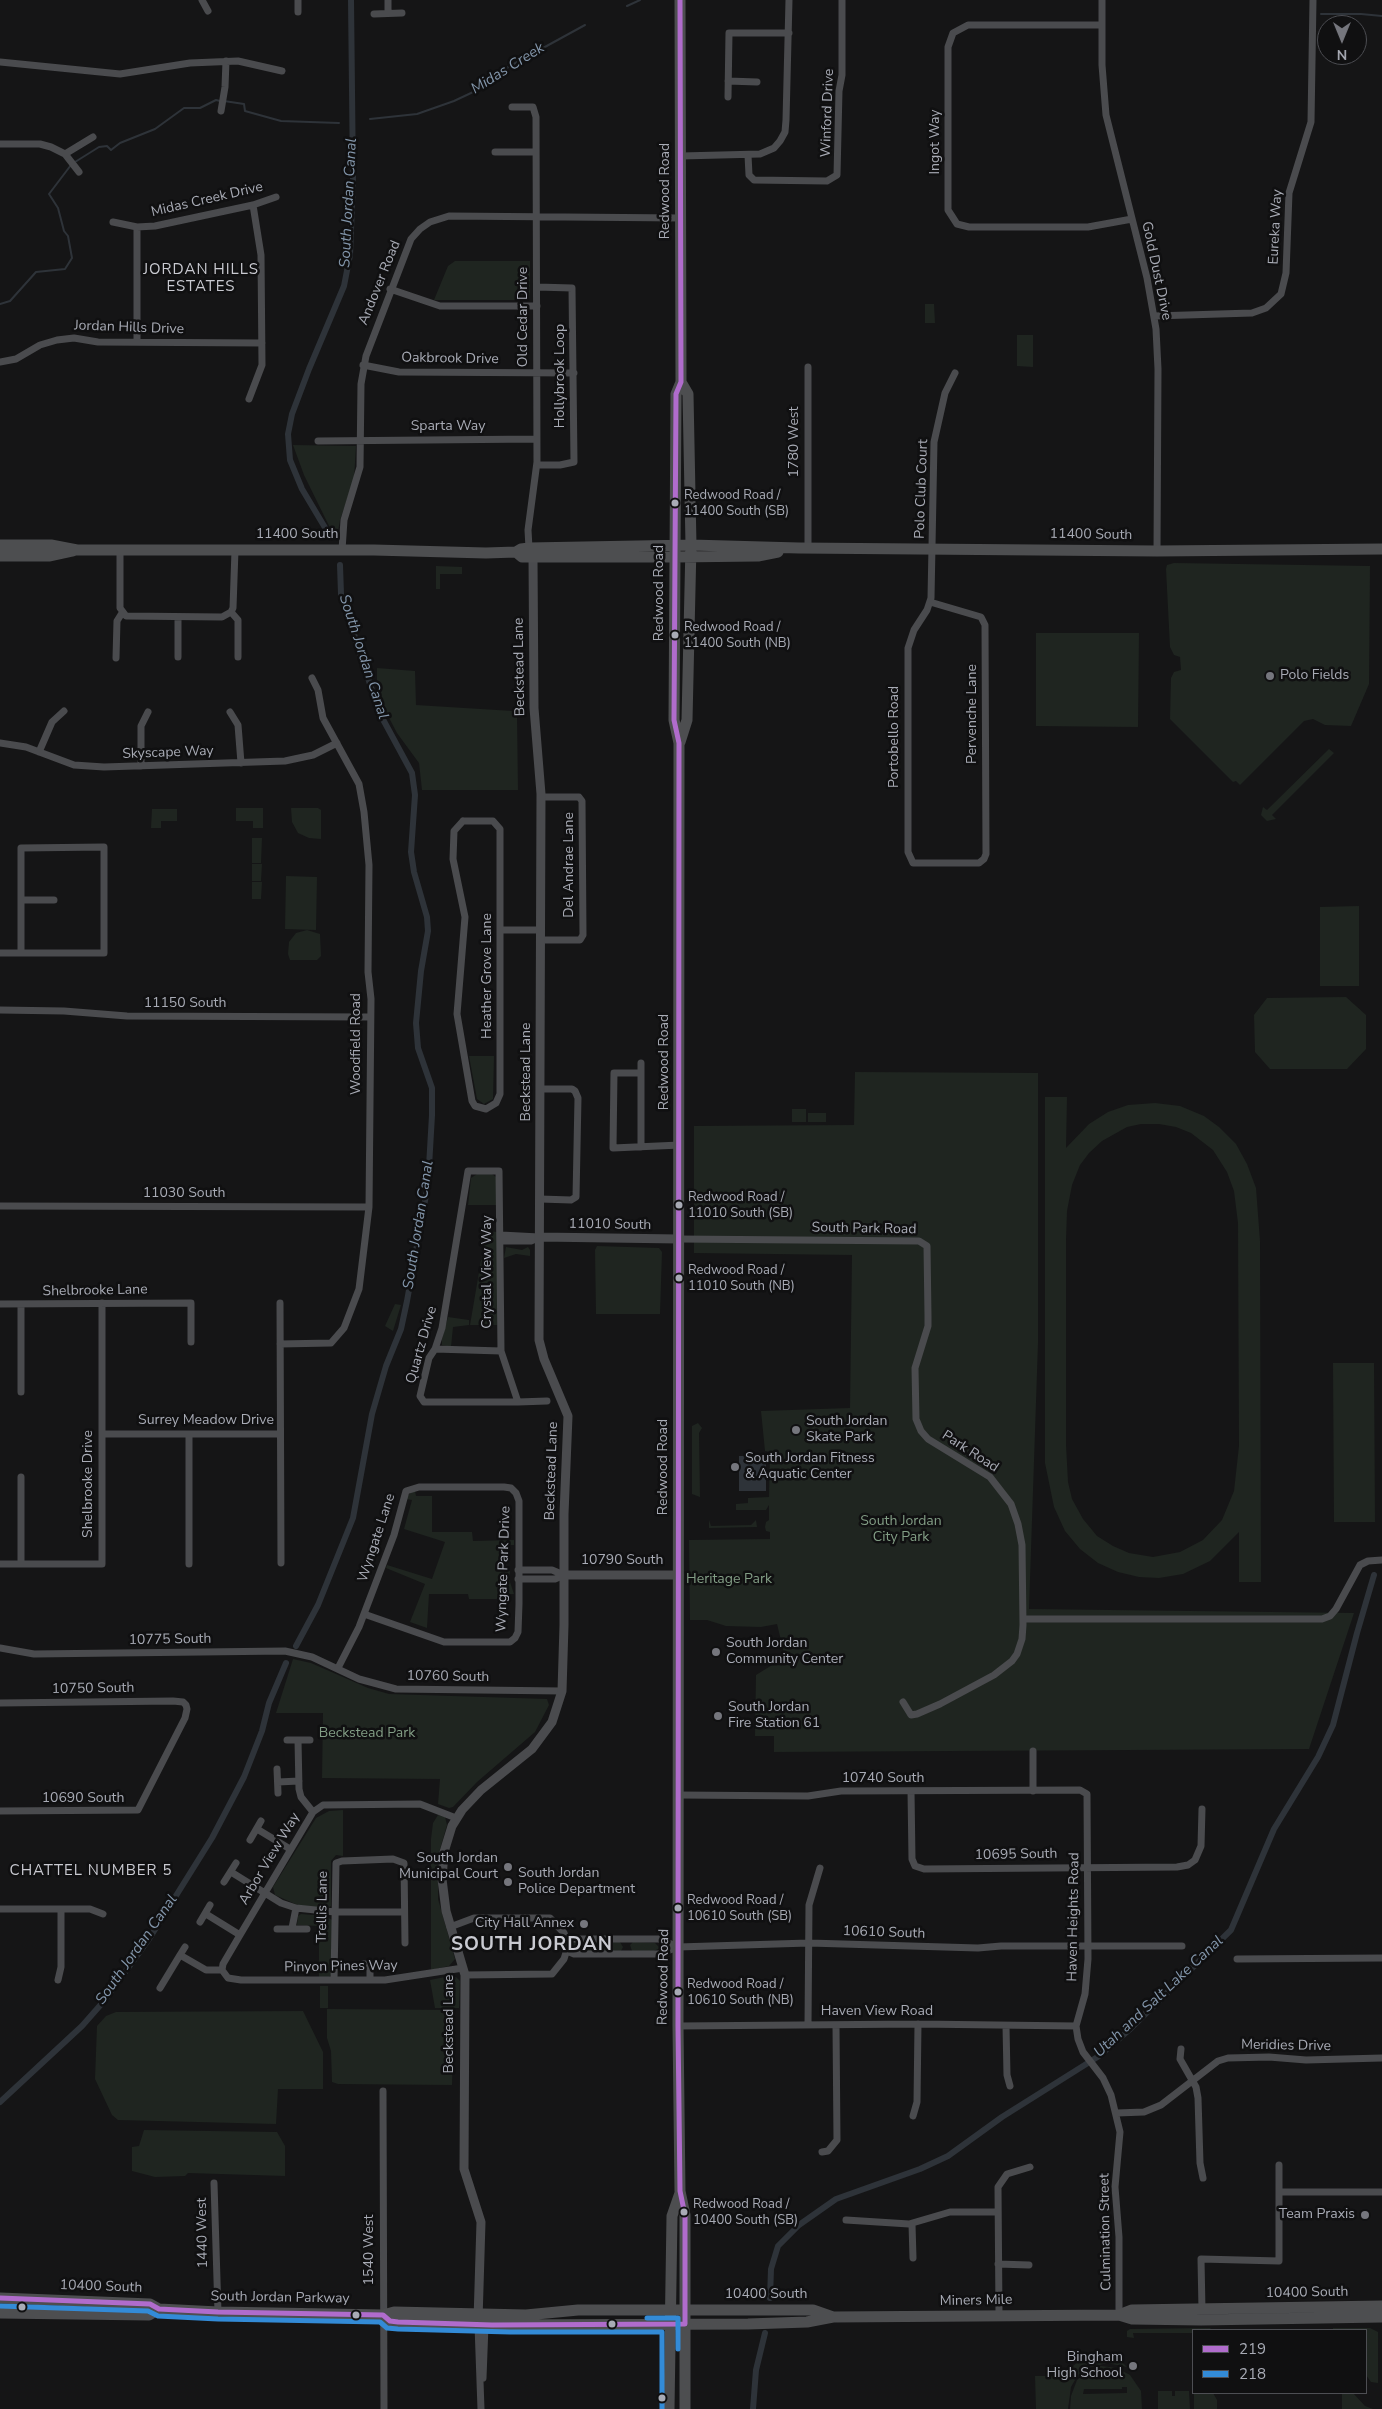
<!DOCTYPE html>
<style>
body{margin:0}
#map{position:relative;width:1382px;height:2409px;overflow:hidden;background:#151516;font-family:"Nunito Sans",sans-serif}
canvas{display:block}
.legend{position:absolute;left:1192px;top:2329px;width:175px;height:65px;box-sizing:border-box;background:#101011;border:1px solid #4d4e53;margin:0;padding:6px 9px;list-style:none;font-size:15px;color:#a8abb5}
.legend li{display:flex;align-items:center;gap:10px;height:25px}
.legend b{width:25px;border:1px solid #4d4e53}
.north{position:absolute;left:1317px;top:15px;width:50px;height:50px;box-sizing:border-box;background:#101011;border:1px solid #4d4e53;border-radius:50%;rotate:180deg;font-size:14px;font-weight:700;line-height:20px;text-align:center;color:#a8abb5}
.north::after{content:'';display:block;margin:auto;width:18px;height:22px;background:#75767d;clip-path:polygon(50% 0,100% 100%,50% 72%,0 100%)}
</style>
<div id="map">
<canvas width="1382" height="2409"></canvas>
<ul class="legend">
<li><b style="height:6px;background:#b06ccc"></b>219</li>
<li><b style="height:6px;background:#338bd7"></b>218</li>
</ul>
<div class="north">N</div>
</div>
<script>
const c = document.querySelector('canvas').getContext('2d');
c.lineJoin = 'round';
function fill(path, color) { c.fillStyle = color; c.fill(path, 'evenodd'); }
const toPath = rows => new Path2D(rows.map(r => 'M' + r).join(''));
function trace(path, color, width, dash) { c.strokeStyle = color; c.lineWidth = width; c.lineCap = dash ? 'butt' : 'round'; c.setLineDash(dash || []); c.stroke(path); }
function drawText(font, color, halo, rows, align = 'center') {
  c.font = font + ' "Nunito Sans",sans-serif'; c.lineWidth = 5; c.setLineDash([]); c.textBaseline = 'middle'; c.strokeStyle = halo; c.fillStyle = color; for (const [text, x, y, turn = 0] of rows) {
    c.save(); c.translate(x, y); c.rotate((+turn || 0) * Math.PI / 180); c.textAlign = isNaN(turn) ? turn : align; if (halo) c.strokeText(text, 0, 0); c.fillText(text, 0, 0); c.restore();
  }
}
const green = toPath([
 [455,261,530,261,530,298,529,300,434,300,448,266],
 [925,304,934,304,935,323,925,323],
 [1017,335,1033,335,1033,367,1017,366],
 [293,445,356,446,354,479,340,520,337,537,335,538,304,475],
 [1174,563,1370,566,1369,684,1351,726,1325,725,1313,719,1304,721,1240,785,1236,781,1233,782,1170,719,1171,678,1174,672,1181,670,1180,657,1174,655,1170,647,1166,569,1167,565],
 [436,566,462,567,462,574,440,574,440,589,436,589],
 [1036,633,1139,633,1138,727,1036,726],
 [377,668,415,671,416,705,513,711,517,715,518,790,422,790,419,763,397,733,386,712,377,684],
 [1329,749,1334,753,1272,815,1276,819,1267,821,1261,815,1263,807,1267,810],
 [236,808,263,808,263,828,253,828,253,821,236,821],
 [291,808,318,808,321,810,321,839,309,838,298,833,292,822],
 [152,809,177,809,177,821,161,821,161,828,151,828],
 [252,838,262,838,261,863,252,863],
 [252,864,262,864,261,881,252,881],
 [286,876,317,877,316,930,285,929],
 [252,882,262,882,261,899,252,899],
 [1359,906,1359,986,1320,986,1320,907],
 [307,930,320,934,321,956,317,960,290,960,288,954,289,942,296,933],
 [1346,997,1366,1015,1366,1049,1347,1069,1270,1069,1255,1052,1254,1015,1267,998],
 [469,1056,494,1056,493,1099,484,1104,477,1099],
 [855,1072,1038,1073,1038,1343,1029,1609,1354,1613,1309,1749,774,1752,774,1736,755,1736,756,1675,785,1657,777,1624,761,1627,726,1626,707,1620,690,1620,689,1540,770,1539,770,1532,766,1531,765,1527,766,1522,769,1520,769,1505,766,1510,736,1510,736,1504,748,1503,748,1505,748,1498,769,1497,770,1452,765,1451,761,1411,850,1408,852,1255,694,1253,694,1126,854,1125],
 [1045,1097,1067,1097,1066,1148,1089,1124,1108,1112,1128,1105,1155,1103,1180,1106,1204,1116,1219,1127,1236,1144,1247,1164,1256,1188,1260,1241,1261,1582,1239,1582,1239,1532,1210,1561,1183,1574,1159,1578,1139,1577,1118,1572,1098,1563,1080,1549,1065,1531,1054,1507,1045,1463],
 [1141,1124,1159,1124,1176,1127,1191,1133,1213,1150,1227,1172,1234,1191,1238,1223,1239,1446,1234,1491,1222,1520,1203,1540,1180,1552,1153,1557,1129,1553,1113,1546,1097,1536,1083,1519,1072,1499,1068,1482,1066,1445,1066,1240,1067,1211,1072,1185,1080,1165,1089,1153,1102,1141,1127,1127],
 [792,1109,806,1109,806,1122,792,1122],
 [808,1113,826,1113,826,1122,808,1122],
 [477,1174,492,1174,496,1177,497,1205,468,1205,471,1178],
 [486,1231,497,1232,497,1325,470,1325],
 [597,1246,659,1248,662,1252,660,1314,596,1314,595,1250],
 [506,1247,522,1250,528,1247,530,1250,530,1256,516,1254,504,1258],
 [395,1304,401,1305,393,1331,385,1326],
 [448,1317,469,1320,469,1325,453,1327,451,1347,442,1345,442,1339],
 [1333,1363,1374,1363,1375,1522,1334,1522],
 [698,1423,702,1428,699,1433,700,1497,692,1494,692,1426],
 [413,1491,415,1491,416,1496,432,1496,432,1532,472,1532,473,1541,514,1540,514,1545,507,1545,504,1569,510,1571,509,1579,514,1594,508,1594,508,1599,469,1599,468,1594,429,1594,427,1628,410,1622,425,1584,386,1568,387,1565,432,1579,445,1542,404,1529,412,1500,406,1499,407,1496],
 [709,1520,711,1526,751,1525,756,1520,757,1527,709,1528],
 [293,1659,311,1663,368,1688,389,1694,547,1699,549,1705,535,1732,477,1782,453,1807,449,1808,438,1804,440,1779,322,1778,323,1713,276,1713],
 [343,1810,343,1856,336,1855,331,1861,331,1906,328,1908,302,1907,275,1895,273,1887,316,1818,329,1811],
 [438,1815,445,1817,447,1825,438,1856,438,1899,455,1959,449,1966,431,1970,431,1839,433,1823],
 [301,1914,326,1916,332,1920,331,1975,329,1977,319,1978,319,1926,297,1925,298,1916],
 [573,1942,620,1942,623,1947,621,1951,574,1952,570,1947],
 [633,1942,655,1943,660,1948,654,1951,632,1951,630,1945],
 [450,1976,456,1977,460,1981,459,2008,435,2008,430,1980],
 [320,1986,328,1986,328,2008,320,2008],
 [327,2009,454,2010,452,2085,338,2084,332,2082,331,2051,327,2038],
 [303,2011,323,2052,323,2089,278,2089,276,2124,118,2120,112,2115,95,2079,97,2026,106,2016,116,2012],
 [144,2130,277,2132,285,2146,285,2176,188,2173,185,2176,155,2177,132,2171,132,2147,139,2146],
 [1210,2328,1212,2330,1193,2330,1193,2333,1133,2333,1134,2338,1127,2337,1127,2331,1130,2329],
 [1333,2328,1370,2328,1378,2332,1378,2383,1371,2382,1366,2375,1366,2330,1333,2330],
 [1085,2356,1116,2356,1127,2367,1107,2363,1088,2368,1075,2380,1071,2387,1068,2409,1036,2409,1035,2376,1061,2376],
 [1101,2366,1117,2368,1130,2375,1141,2391,1142,2409,1070,2409,1071,2396,1077,2380,1089,2370],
 [1122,2387,1127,2387,1127,2393,1083,2394,1084,2389,1122,2389],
 [1158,2391,1172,2391,1172,2396,1175,2396,1175,2391,1189,2391,1190,2409,1158,2409],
 [1194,2393,1213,2393,1217,2400,1217,2409,1194,2409],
 [1342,2393,1353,2393,1365,2406,1373,2409,1342,2409]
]);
const water = toPath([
 [739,1456,766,1456,766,1491,739,1491]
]);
const stream = toPath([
 [627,6,640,0],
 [1321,14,1361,14,1382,16],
 [224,101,244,104,245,111,281,121,339,123],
 [370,119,417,114,454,101,488,85,501,71,585,25],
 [75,162,99,147,107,146,111,150,120,143,155,129,184,108,200,108,216,100,220,101],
 [0,304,10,301,36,272,65,269,72,258,68,236,64,231,58,208,49,194,71,165]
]);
const canal = toPath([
 [330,536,302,489,290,460,288,434,292,414,309,369,344,286,350,255,353,180,351,0],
 [296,1646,318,1605,353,1518,372,1414,386,1366,401,1329,407,1301,428,1184,432,1115,432,1088,418,1048,416,1023,421,971,428,931,427,917,414,872,411,852,415,795,412,773,379,712,341,594,340,565],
 [0,2102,82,2026,104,2001,149,1939,212,1838,244,1777,262,1731,269,1703,286,1663],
 [770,2298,771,2269,778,2246,799,2225,836,2199,920,2169,948,2156,1002,2117,1099,2056,1129,2030,1231,1930,1274,1829,1318,1757,1333,1725,1357,1633,1374,1575],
 [753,2409,756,2370,765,2333]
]);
const minor = toPath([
 [202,0,208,11],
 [298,0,298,12],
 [388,0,388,13],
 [1102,0,1102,65,1106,115,1147,278,1156,329,1158,369,1157,551],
 [374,14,402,13],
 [1101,25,968,25,953,33,948,47,948,210,957,224,969,227,1088,227,1132,219],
 [0,62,120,74,190,63,238,61,282,71],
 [728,81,757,82],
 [728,97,729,33,789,33],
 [512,107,533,107,536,117,537,462,528,530,529,548],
 [221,111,225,87,226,61],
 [0,144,40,144,51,147,65,154,79,172],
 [495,152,536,152],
 [65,154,93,137],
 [748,155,749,175,754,180,827,181,837,175,839,91,842,75,842,0],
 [681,156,760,154,774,148,780,141,785,132,786,120,789,0],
 [113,222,137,227,155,226,253,205,276,197],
 [390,289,440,306,537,306],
 [1154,316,1252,313,1266,308,1281,294,1286,273,1289,193,1311,122,1313,0],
 [137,342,137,227],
 [0,362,16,359,40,345,57,340,74,338,98,342,262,343],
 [363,365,399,372,574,373],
 [808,367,808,548],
 [249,399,262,365,261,255,253,205],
 [318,441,536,439],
 [537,465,560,465,574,462,572,288,537,287],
 [120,550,120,608,126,616,222,617,231,612],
 [342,550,344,520,360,467,361,384,366,356,411,239,420,229,430,222,449,216,681,218],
 [930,602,981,617,985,625,986,854,984,859,979,863,913,863,908,852,908,648,914,630,927,610,931,598,934,442,945,393,955,373],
 [231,612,233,608,235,550],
 [231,612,238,620,238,657],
 [178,617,178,657],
 [116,658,117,621,122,613],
 [230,712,238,725,241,763],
 [0,743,26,747,74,765,104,767,285,761,313,755,337,743],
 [39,752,52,722,64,711],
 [141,766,141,726,148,712],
 [463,821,493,821,500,829,500,1094,496,1103,486,1109,475,1106,472,1101,457,1014,465,917,453,859,454,831,463,821],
 [21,900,54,900],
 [500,930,541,930],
 [541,940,580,940,583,935,582,801,579,797,541,797],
 [0,953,104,953,104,847,21,848,21,953],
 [0,1010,64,1011,127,1016,370,1017],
 [641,1073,614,1073,613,1148,680,1145],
 [641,1147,641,1063],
 [540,1199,571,1200,576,1197,578,1098,575,1091,572,1089,540,1089],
 [0,1206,369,1207],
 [501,1235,539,1237],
 [679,1239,919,1241,927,1246,928,1316,928,1326,915,1368,916,1419,921,1431,928,1439,990,1477,1011,1504,1018,1524,1022,1545,1023,1625,1022,1639,1017,1654,1012,1661,994,1675,940,1704,917,1714,911,1715,903,1702],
 [501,1241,531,1241,540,1237],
 [280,1303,281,1563],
 [0,1304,191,1303,191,1342],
 [21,1305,21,1392],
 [280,1344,331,1343,344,1328,359,1289,369,1207,371,999,368,972,369,865,364,812,359,784,323,718,318,690,312,678],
 [435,1349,501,1351],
 [518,1402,501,1351,499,1171,468,1171,442,1328,435,1349,429,1358,420,1396,424,1402,518,1402,547,1401],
 [102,1434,280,1434],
 [189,1434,189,1564],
 [21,1477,21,1564],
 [0,1564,102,1564,102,1303],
 [518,1570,552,1570,564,1575],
 [518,1579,555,1579,564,1575],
 [1023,1619,1322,1619,1330,1616,1336,1609,1360,1565,1368,1561,1382,1560],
 [0,1648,34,1654,285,1651,312,1657,359,1679,396,1689,562,1691],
 [338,1668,359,1627,394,1535,406,1491,419,1487,504,1487,511,1488,516,1493,519,1501,519,1604,518,1632,515,1638,510,1642,444,1642,364,1614],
 [0,1703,173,1701,183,1702,186,1705,187,1709,185,1718,138,1810,0,1811],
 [287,1740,310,1740],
 [298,1740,299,1789,301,1797,313,1812],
 [1033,1751,1033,1791],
 [277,1769,278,1793],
 [278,1782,299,1781],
 [911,1791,912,1859,915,1866,924,1869,1177,1867,1188,1865,1195,1860,1201,1846,1202,1809],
 [679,1795,808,1796,841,1791,1080,1790,1087,1794,1088,1959,1085,1994,1076,2026,1078,2039,1083,2052,1103,2078,1111,2095,1120,2132,1115,2187,1119,2237,1119,2315],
 [257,1829,290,1849],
 [250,1840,261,1821],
 [231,1872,281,1903,296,1908,335,1912,404,1912],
 [224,1882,236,1863],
 [0,1909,90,1909,103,1914],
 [206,1914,240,1935],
 [200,1922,210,1905],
 [450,1927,474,1918,550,1918,564,1933,567,1941,568,1946,564,1959,552,1974,465,1975],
 [292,1928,296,1908],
 [277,1929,307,1929],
 [567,1941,574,1939,659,1939,678,1947,659,1954,574,1954,567,1951],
 [678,1947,809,1943,978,1948,1001,1946,1182,1946],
 [180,1955,185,1947],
 [1237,1959,1382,1958],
 [363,1964,377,1964],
 [222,1970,223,1964,240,1935,313,1812,323,1805,420,1804,456,1818],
 [222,1970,228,1978,241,1980,385,1980,463,1968],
 [58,1980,61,1967,61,1909],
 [334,1980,336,1863,342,1861,393,1859,404,1863,405,1943],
 [370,1980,370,1964],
 [160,1988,180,1955,206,1970,222,1970],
 [808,2025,809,1905,820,1868],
 [678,2026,918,2024,1076,2026],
 [1006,2026,1007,2075,1010,2086],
 [1181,2049,1180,2059,1196,2087,1198,2098,1200,2163,1203,2178],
 [383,2091,384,2409],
 [1117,2113,1144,2112,1161,2105,1218,2061,1228,2058,1269,2057,1306,2060,1382,2058],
 [913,2116,917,2102,918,2024],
 [822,2152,828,2151,837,2140,836,2026],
 [214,2183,218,2312],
 [1279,2192,1382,2192],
 [846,2220,909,2224,950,2212,998,2212],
 [912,2224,913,2258],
 [998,2264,1029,2265],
 [1202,2310,1201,2259,1279,2261,1279,2165],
 [999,2315,998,2187,1007,2174,1030,2167],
 [478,2325,481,2409],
 [483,2378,485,2325]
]);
const tertiary = toPath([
 [540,1237,679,1239],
 [564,1575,679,1575],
 [478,2320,481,2222,464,2169,465,1975,446,1911,442,1879,444,1852,452,1826,462,1810,481,1790,532,1749,552,1722,562,1691,564,1625,564,1514,568,1416,544,1359,539,1340,541,794,534,708,533,557]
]);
const primary = toPath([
 [680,0,681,382,676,394,674,720,679,743,678,2026,680,2191,685,2215,685,2409],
 [0,545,51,545,77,550,374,550,486,553,516,552,521,549,529,548,691,545,799,548,1157,551,1382,549],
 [516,552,522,557,676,557,758,556,778,552],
 [0,556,50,556,73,551],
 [680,742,687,720,691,545,688,394,681,382],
 [0,2298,150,2304,159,2309,218,2312,383,2315,390,2321,398,2322,492,2325,748,2324,807,2322,833,2317,1119,2315,1132,2310,1382,2306],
 [0,2313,149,2315,159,2309],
 [383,2315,394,2312,526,2315,578,2310,813,2310,833,2317],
 [1119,2315,1132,2319,1201,2320,1382,2317],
 [669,2409,672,2216,680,2193]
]);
const bus1 = toPath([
 [0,2298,150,2304,159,2309,218,2312,383,2315,390,2321,398,2322,492,2325,685,2324,685,2215,680,2191,678,2026,679,743,674,720,676,394,681,382,680,0]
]);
const bus2 = toPath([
 [0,2306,148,2311,158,2316,218,2319,380,2322,387,2328,398,2329,510,2332,662,2332,662,2409],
 [647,2318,678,2318,678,2349]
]);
const markers = [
 [675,503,4.5,"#a8abb5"],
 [675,635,4.5,"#a8abb5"],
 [1270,676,5,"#75767d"],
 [679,1205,4.5,"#a8abb5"],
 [679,1278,4.5,"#a8abb5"],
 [796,1430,5,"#75767d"],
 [735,1467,5,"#75767d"],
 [716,1652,5,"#75767d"],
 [718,1716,5,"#75767d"],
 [508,1867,5,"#75767d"],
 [508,1882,5,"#75767d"],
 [678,1908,4.5,"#a8abb5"],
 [584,1924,5,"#75767d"],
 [678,1992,4.5,"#a8abb5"],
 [684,2212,4.5,"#a8abb5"],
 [1365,2215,5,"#75767d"],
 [22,2307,4.5,"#a8abb5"],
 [356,2315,4.5,"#a8abb5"],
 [612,2324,4.5,"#a8abb5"],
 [1133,2366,5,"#75767d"],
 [662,2398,4.5,"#a8abb5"]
];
const busNames = [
 ["Redwood Road /",684,496],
 ["11400 South (SB)",684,512],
 ["Redwood Road /",684,628],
 ["11400 South (NB)",684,644],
 ["Redwood Road /",688,1198],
 ["11010 South (SB)",688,1214],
 ["Redwood Road /",688,1271],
 ["11010 South (NB)",688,1287],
 ["Redwood Road /",687,1901],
 ["10610 South (SB)",687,1917],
 ["Redwood Road /",687,1985],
 ["10610 South (NB)",687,2001],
 ["Redwood Road /",693,2205],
 ["10400 South (SB)",693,2221]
];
const streetNames = [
 ["Winford Drive",828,113,-88],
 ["Ingot Way",936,142,-90],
 ["Redwood Road",666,191,-90],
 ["Midas Creek Drive",207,200,-13],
 ["Eureka Way",1276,227,-87],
 ["Gold Dust Drive",1156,271,78],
 ["Andover Road",380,283,-68],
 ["Old Cedar Drive",524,317,-90],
 ["Jordan Hills Drive",129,328,2],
 ["Oakbrook Drive",450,359,1],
 ["Hollybrook Loop",561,376,-90],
 ["Sparta Way",448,427],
 ["1780 West",795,442,-90],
 ["Polo Club Court",922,489,-88],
 ["11400 South",297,535],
 ["11400 South",1091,535,1],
 ["Redwood Road",660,593,-90],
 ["Beckstead Lane",520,667,-91],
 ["Pervenche Lane",973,714,-90],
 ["Portobello Road",895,737,-90],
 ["Skyscape Way",168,753,-2],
 ["Del Andrae Lane",570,865,-90],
 ["Heather Grove Lane",488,976,-90],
 ["11150 South",185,1004],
 ["Woodfield Road",357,1044,-90],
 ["Redwood Road",665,1062,-90],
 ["Beckstead Lane",527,1072,-90],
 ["11030 South",184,1194],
 ["11010 South",610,1225,1],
 ["South Park Road",864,1229,1],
 ["Crystal View Way",488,1272,-90],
 ["Shelbrooke Lane",95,1291,-1],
 ["Quartz Drive",422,1345,-74],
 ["Surrey Meadow Drive",206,1421],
 ["Park Road",970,1452,33],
 ["Redwood Road",664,1467,-90],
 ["Beckstead Lane",552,1471,-88],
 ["Shelbrooke Drive",89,1484,-90],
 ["Wyngate Lane",377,1538,-72],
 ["10790 South",622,1561],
 ["Wyngate Park Drive",504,1569,-88],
 ["10775 South",170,1640,-1],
 ["10760 South",448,1677,1],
 ["10750 South",93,1689,-1],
 ["10740 South",883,1779],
 ["10690 South",83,1799],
 ["10695 South",1016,1855,-1],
 ["Arbor View Way",270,1859,-59],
 ["Trellis Lane",323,1907,-89],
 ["Haven Heights Road",1074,1917,-89],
 ["10610 South",884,1933,2],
 ["Pinyon Pines Way",341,1967,-1],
 ["Redwood Road",664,1977,-89],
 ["Haven View Road",877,2012],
 ["Beckstead Lane",450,2024,-90],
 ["Meridies Drive",1286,2046,1],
 ["Culmination Street",1106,2232,-91],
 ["1440 West",203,2233,-91],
 ["1540 West",370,2250,-90],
 ["10400 South",101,2287,2],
 ["10400 South",1307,2293,-1],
 ["10400 South",766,2295],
 ["South Jordan Parkway",280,2298,1],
 ["Miners Mile",976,2301,-1]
];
const poiNames = [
 ["Polo Fields",1280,676],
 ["South Jordan",806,1422],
 ["Skate Park",806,1438],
 ["South Jordan Fitness",745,1459],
 ["& Aquatic Center",745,1475],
 ["South Jordan",726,1644],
 ["Community Center",726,1660],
 ["South Jordan",728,1708],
 ["Fire Station 61",728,1724],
 ["South Jordan",498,1859,"right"],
 ["Municipal Court",498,1875,"right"],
 ["South Jordan",518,1874],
 ["Police Department",518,1890],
 ["City Hall Annex",574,1924,"right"],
 ["Team Praxis",1355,2215,"right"],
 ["Bingham",1123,2358,"right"],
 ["High School",1123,2374,"right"]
];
const parkNames = [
 ["South Jordan",901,1522],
 ["City Park",901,1538],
 ["Heritage Park",729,1580],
 ["Beckstead Park",367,1734]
];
const waterNames = [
 ["Midas Creek",508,69,-32],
 ["South Jordan Canal",349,203,-87],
 ["South Jordan Canal",363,657,72],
 ["South Jordan Canal",419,1225,-81],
 ["South Jordan Canal",137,1950,-55],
 ["Utah and Salt Lake Canal",1159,1997,-43]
];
const neighbourhoodNames = [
 ["JORDAN HILLS",201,270],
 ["ESTATES",201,287],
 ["CHATTEL NUMBER 5",91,1871]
];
const districtNames = [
 ["SOUTH JORDAN",532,1945]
];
fill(green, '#1f2520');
fill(water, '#2e3339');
trace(stream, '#2e3339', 2);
trace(canal, '#2e3339', 6);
trace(minor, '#4a4b4e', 7);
trace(tertiary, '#4a4b4e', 9);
trace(primary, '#4d4e50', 11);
trace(bus1, '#b06ccc', 5);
trace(bus2, '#338bd7', 5);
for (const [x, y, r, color] of markers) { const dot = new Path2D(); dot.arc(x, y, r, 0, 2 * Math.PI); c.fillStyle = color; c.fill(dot); trace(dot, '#101011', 2); }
drawText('13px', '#a8abb5', '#101011', busNames, 'left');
drawText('14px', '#a8abb5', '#101011', streetNames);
drawText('14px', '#a8abb5', '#101011', poiNames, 'left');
drawText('14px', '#829d85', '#101011', parkNames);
drawText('italic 15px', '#8396ab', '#101011', waterNames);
c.letterSpacing = '1px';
drawText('15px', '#c9cad1', '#101011', neighbourhoodNames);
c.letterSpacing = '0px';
c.letterSpacing = '1px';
drawText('bold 19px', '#c9cad1', '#101011', districtNames);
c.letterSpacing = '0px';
</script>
